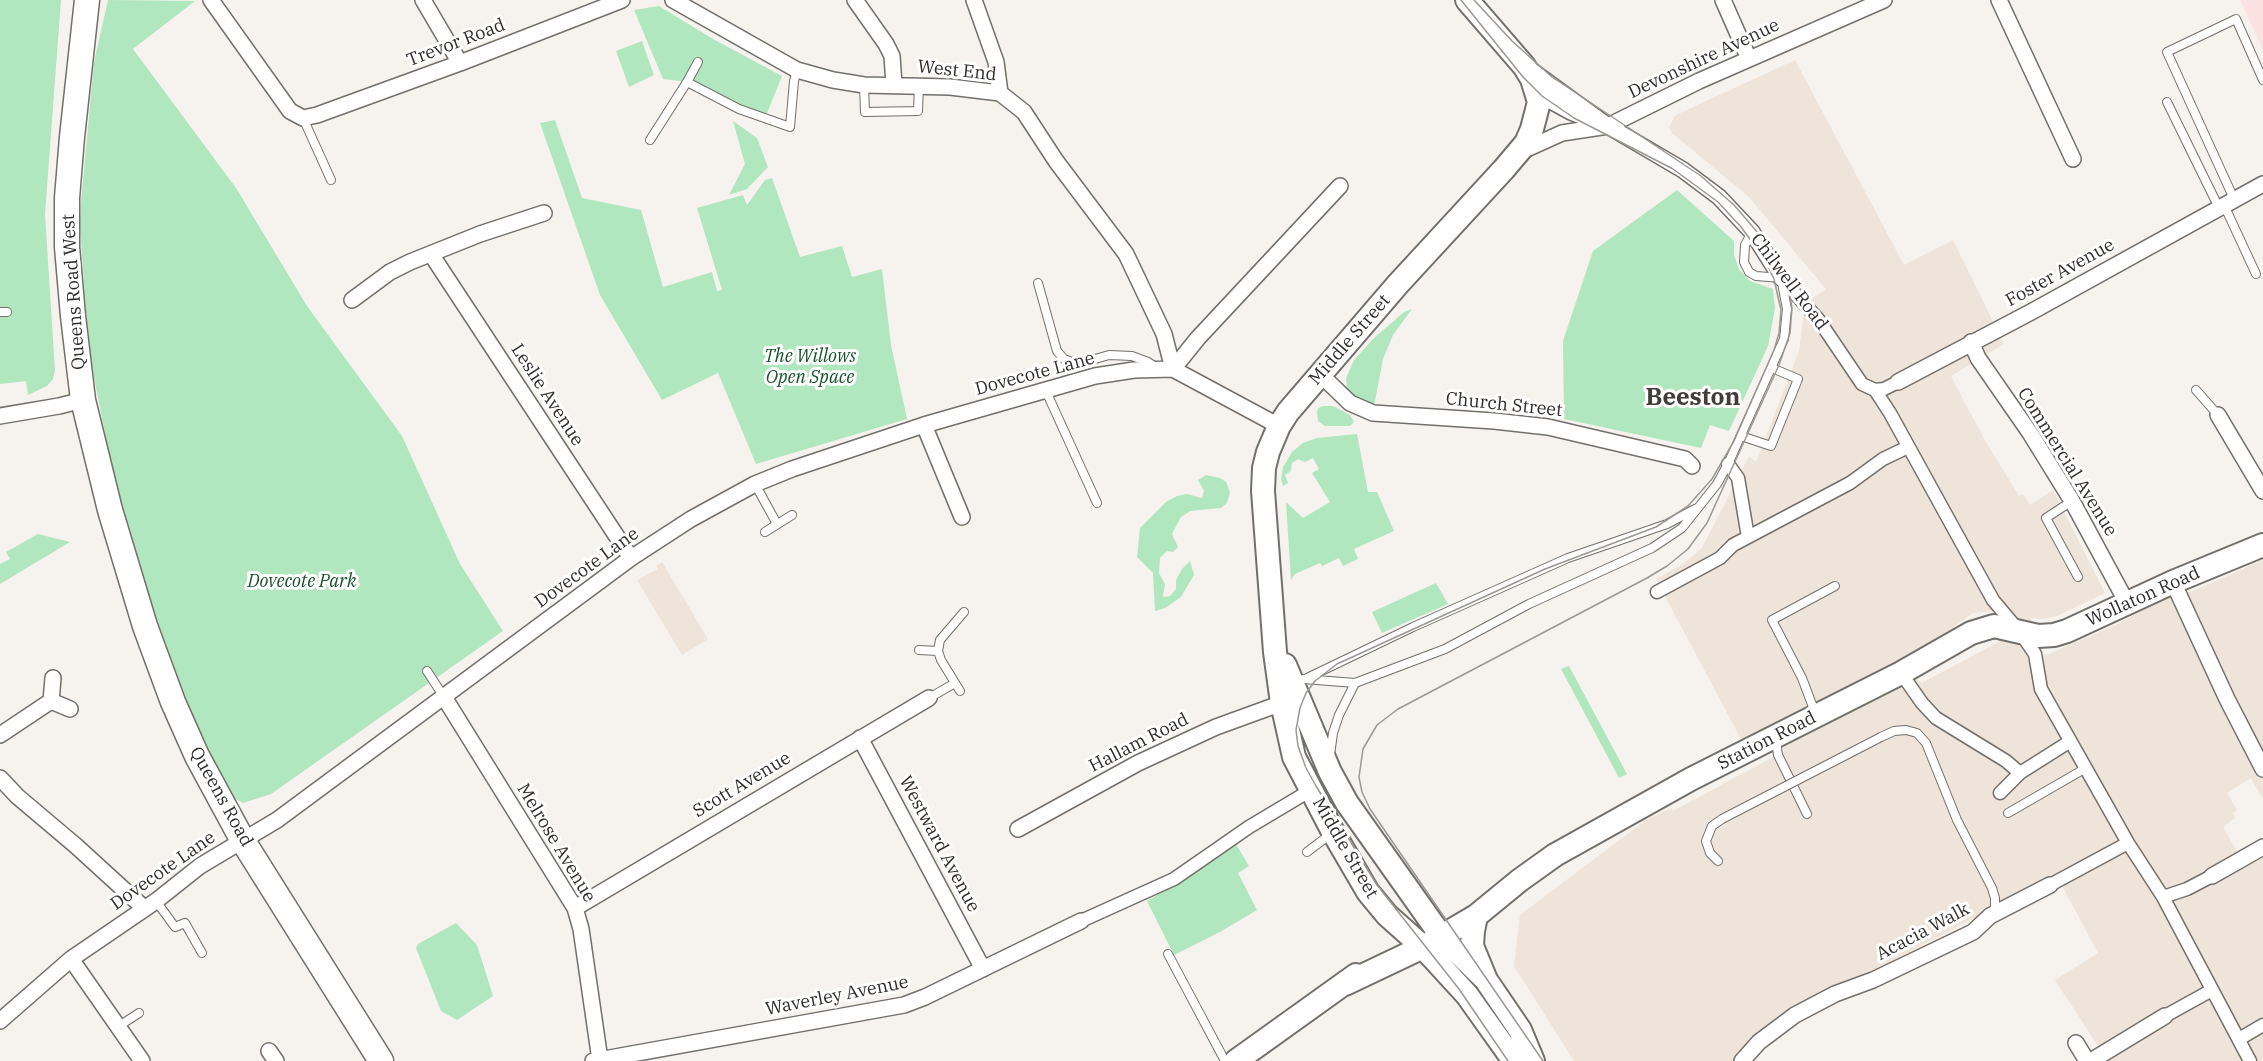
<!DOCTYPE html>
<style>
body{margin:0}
canvas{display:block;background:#f6f2ed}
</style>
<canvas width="2263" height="1061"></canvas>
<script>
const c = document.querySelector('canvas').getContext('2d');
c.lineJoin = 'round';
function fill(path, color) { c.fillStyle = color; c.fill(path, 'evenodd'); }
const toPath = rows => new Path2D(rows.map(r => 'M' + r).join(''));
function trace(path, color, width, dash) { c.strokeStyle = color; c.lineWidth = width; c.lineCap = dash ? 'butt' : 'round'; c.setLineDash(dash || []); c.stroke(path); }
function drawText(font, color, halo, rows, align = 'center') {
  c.font = font + ' "IBM Plex Serif",serif'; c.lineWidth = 6; c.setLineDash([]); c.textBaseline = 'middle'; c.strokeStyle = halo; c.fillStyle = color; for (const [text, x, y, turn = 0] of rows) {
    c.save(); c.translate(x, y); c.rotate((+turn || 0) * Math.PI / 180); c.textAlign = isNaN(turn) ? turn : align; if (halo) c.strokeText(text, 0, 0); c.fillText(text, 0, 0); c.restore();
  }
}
const built = toPath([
 [1795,60,1904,265,1953,240,2004,344,1951,376,1983,437,2019,496,2023,494,2030,505,2053,490,2105,593,2057,616,2041,619,2032,618,2030,622,1995,611,1973,613,1918,653,1743,743,1656,579,1683,564,1702,548,1749,456,1756,462,1799,351,1805,304,1826,289,1750,198,1672,133,1669,128,1674,117,1678,114],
 [2263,560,2263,799,2251,778,2227,793,2237,810,2233,813,2235,818,2223,827,2246,867,2263,858,2263,1061,2102,1061,2106,1058,2055,980,2098,953,2057,876,1789,1013,1739,1061,1574,1061,1514,966,1520,915,1646,820,1671,808,1673,811,1784,751,1782,745,1914,678,1922,683,2000,641,1999,638,2011,641,2030,652,2041,655,2049,654,2117,624,2162,600,2195,590],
 [662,562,708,639,682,655,637,580,658,569,656,566]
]);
const education = toPath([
 [2240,0,2263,0,2263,50]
]);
const green = toPath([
 [0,0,61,0,45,214,55,371,53,379,47,386,28,395,26,381,0,384],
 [108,0,195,1,133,49,236,188,307,306,402,436,460,564,503,631,271,794,243,803,229,795,213,761,175,677,145,590,116,489,89,352,80,228,81,203,94,62],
 [659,6,713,39,782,76,765,118,688,82,663,79,634,10],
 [642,41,654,75,629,87,616,51],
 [555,120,582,198,641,210,663,287,712,272,717,291,722,290,697,208,743,195,747,205,765,180,772,178,800,257,842,246,852,277,882,269,891,345,907,419,756,464,716,368,718,373,662,400,600,295,540,123],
 [733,121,757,138,768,167,747,189,729,195,745,164],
 [1677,190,1734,241,1734,255,1739,269,1750,281,1773,289,1775,308,1768,346,1729,431,1710,425,1701,448,1564,419,1563,341,1593,251],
 [1412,309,1393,335,1383,359,1374,406,1352,397,1347,389,1346,378,1354,360,1374,338,1404,312],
 [1323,406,1333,406,1350,415,1354,422,1350,426,1325,426,1318,421,1317,412,1318,408],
 [1357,434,1368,492,1377,492,1394,531,1354,549,1358,559,1343,566,1339,558,1322,566,1320,563,1295,574,1291,580,1286,502,1303,518,1330,502,1312,473,1319,469,1313,458,1305,462,1298,459,1292,463,1291,471,1285,475,1288,483,1283,486,1281,479,1283,467,1292,452,1303,443,1317,438],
 [1206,475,1220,478,1226,482,1230,492,1227,503,1221,508,1190,511,1181,517,1172,534,1178,547,1173,552,1167,551,1160,558,1159,573,1165,584,1163,597,1170,596,1176,589,1176,580,1182,569,1190,561,1194,575,1181,597,1165,608,1155,611,1153,573,1137,557,1140,528,1166,502,1177,496,1187,494,1202,498,1204,491,1198,480],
 [38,534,70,542,0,584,0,564,10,559,6,552],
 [1436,583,1448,604,1382,633,1372,612],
 [1569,666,1627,774,1619,778,1561,669],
 [1236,844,1249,866,1238,873,1257,910,1220,932,1174,955,1147,901,1188,877],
 [456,923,477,945,493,996,457,1020,441,1011,416,948,418,944]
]);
const service = toPath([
 [687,82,698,62],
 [864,85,865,112,918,111,919,86],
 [2167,102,2219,208],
 [303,118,331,180],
 [650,140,687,82,739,109,790,127,794,81,797,70],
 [2234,199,2167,52,2236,19,2263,80],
 [2224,205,2256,274],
 [1038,283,1057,351,1064,359,1072,362,1088,361,1109,355,1132,356,1148,362,1157,368],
 [0,312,7,312],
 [1045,389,1097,503],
 [2196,390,2218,415],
 [1741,436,1771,446,1798,379,1772,368],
 [755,484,777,524],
 [2072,501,2046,518,2078,577],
 [765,532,792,515],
 [919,650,938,651],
 [427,671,444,697],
 [1307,678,1413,627,1568,558,1667,524,1695,509],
 [1304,679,1355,683,1445,649,1529,604,1652,548,1682,528,1717,484,1728,464,1784,339,1787,309,1781,278,1756,276,1749,272,1744,262,1745,245,1752,232],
 [960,691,941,660,938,651,940,640,964,612],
 [929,698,955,683],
 [1816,715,1802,678,1772,620,1835,586],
 [1881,737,1894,731,1906,730,1917,733,1926,743,1957,820,1992,888,1995,898,1995,909,1992,914],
 [1776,741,1778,755,1807,814],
 [1330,755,1333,733,1339,715,1355,683],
 [2008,813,2086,768],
 [1307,852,1332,833],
 [1718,861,1710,853,1706,841,1712,826,1722,819],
 [156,901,175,927,185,923,202,953],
 [1168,954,1225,1061],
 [119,1026,139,1013]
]);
const pedestrian = toPath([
 [1781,278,1818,319,1862,384,1875,390,1890,413,1993,600,2020,632,2035,654,2041,689,2128,843,2163,897,2250,1061],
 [1875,390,1884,389,1898,382],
 [1728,464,1738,478,1748,537],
 [1657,592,1720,558,1733,545,1850,483,1883,459,1908,447],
 [1901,673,1922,703,1936,718,2006,761,2020,773],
 [2000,793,2020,773,2069,742],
 [2050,885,2128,843],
 [2163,897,2187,889,2212,876],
 [1081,921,1174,879,1249,827,1311,790],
 [2165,1016,2212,990],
 [2239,1039,2263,1025]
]);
const minor = toPath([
 [211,0,290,111,303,118,317,115,460,63,622,0],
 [423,0,460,63],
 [673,0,797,70,833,80,864,85,950,87,1000,93,1024,112,1056,161,1126,254,1164,334,1173,369],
 [855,0,886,44,892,56,894,85],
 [974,0,996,62,1000,93],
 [1723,0,1749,59],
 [1999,0,2073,159],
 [1527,67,1608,126,1683,170,1719,197,1752,232,1781,278],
 [1538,94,1571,112,1594,121],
 [1520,152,1562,133,1608,126,1699,81,1884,0],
 [431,254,631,558],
 [352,300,390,272,410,262,480,234,544,213],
 [1971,342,1978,358,2030,433,2072,501,2127,603],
 [1173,369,1198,338,1340,186],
 [1320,374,1350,403,1373,413,1494,421,1548,427,1685,459,1692,466],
 [1898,382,2031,312,2263,184],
 [2218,415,2263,491],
 [0,416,59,406,83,400],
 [924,425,962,517],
 [2173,582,2227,699,2263,769],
 [53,678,51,701,70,709],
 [444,697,575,908,581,929,600,1060],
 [0,735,51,701],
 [860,738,983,969],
 [0,778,17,796,75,845,144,908],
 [1018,829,1138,763,1216,727,1282,703],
 [2212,876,2263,847],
 [575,908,929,698],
 [71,959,142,1061],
 [0,1021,71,959,156,901,200,866,277,820,631,558,691,519,755,484,792,469,924,425,1095,376,1134,370,1173,369,1279,426],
 [2076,1043,2087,1061],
 [269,1051,276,1061],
 [593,1061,904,1005,925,997,1081,921],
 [1742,1061,1759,1042,1795,1015,1835,994,1873,980,1973,932,1990,916,2050,885],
 [2091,1061,2165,1016]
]);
const secondary = toPath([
 [1467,0,1524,66,1532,79,1539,102,1532,129,1526,143,1504,169,1398,284,1288,412,1279,426,1268,452,1264,468,1263,491,1275,652,1282,703,1294,757,1333,832,1368,892,1387,915,1423,947,1467,995,1514,1061],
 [1285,665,1330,772,1347,803,1442,937,1486,980],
 [1476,916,1473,931,1472,946,1486,980,1520,1030,1533,1061],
 [1345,984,1425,946,1476,916,1520,880,1555,855,1691,779,1901,673,1971,633,1994,626,2038,636,2054,635,2067,631,2173,582,2263,545],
 [1236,1061,1356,975]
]);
const primary = toPath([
 [87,0,72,137,67,198,67,247,73,316,83,400,110,510,145,626,173,702,197,756,243,841,381,1061]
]);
const tram = toPath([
 [1461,0,1523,77,1542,96,1574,118,1673,169,1718,202,1741,227,1764,258,1774,279,1781,310,1779,333,1774,350,1734,441,1712,479,1688,506,1656,527,1545,569,1337,664,1315,681,1306,693,1300,708,1296,730,1298,746,1306,768,1316,786,1377,885,1459,989,1508,1061],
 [1474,0,1512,41,1552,77,1701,176,1734,205,1765,241,1779,264,1788,285,1792,308,1790,333,1779,365,1707,523,1688,549,1667,566,1647,578,1398,709,1377,725,1363,749,1359,777,1362,792,1370,809,1543,1061]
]);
const serviceBridge = toPath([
 [1722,819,1881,737]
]);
const streetNames = [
 ["Trevor Road",456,43,-21],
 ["Devonshire Avenue",1704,59,-25],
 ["West End",957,71,6],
 ["Foster Avenue",2060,273,-29],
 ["Chilwell Road",1789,282,53],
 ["Queens Road West",74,292,-94],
 ["Middle Street",1350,340,-49],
 ["Dovecote Lane",1035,374,-15],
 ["Leslie Avenue",547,395,57],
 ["Church Street",1504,405,6],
 ["Commercial Avenue",2067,462,58],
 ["Dovecote Lane",587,568,-36],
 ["Wollaton Road",2143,597,-24],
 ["Station Road",1767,741,-27],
 ["Hallam Road",1139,743,-27],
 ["Scott Avenue",742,785,-31],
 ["Queens Road",221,797,61],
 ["Melrose Avenue",556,843,59],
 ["Westward Avenue",939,844,62],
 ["Middle Street",1345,848,60],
 ["Dovecote Lane",163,871,-35],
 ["Acacia Walk",1923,932,-28],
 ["Waverley Avenue",837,996,-11]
];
const parkNames = [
 ["The Willows",810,357],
 ["Open Space",810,378],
 ["Dovecote Park",302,582]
];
const districtNames = [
 ["Beeston",1693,398]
];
fill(built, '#eee4da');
fill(education, '#fce1e1');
fill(green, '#b1e7be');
trace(service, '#736f6b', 10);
trace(pedestrian, '#736f6b', 15);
trace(minor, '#736f6b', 18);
trace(secondary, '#736f6b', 26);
trace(primary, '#736f6b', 27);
trace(service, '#fff', 8);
trace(pedestrian, '#fff', 12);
trace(minor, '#fff', 15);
trace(secondary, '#fff', 22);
trace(primary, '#fff', 24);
trace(tram, '#9b9894', 1.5);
trace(serviceBridge, '#736f6b', 10, []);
trace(serviceBridge, '#fff', 8);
drawText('18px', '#2f2d2c', '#fff', streetNames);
drawText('italic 18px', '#16512b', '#fff', parkNames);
drawText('bold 24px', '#403d3a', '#fff', districtNames);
</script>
